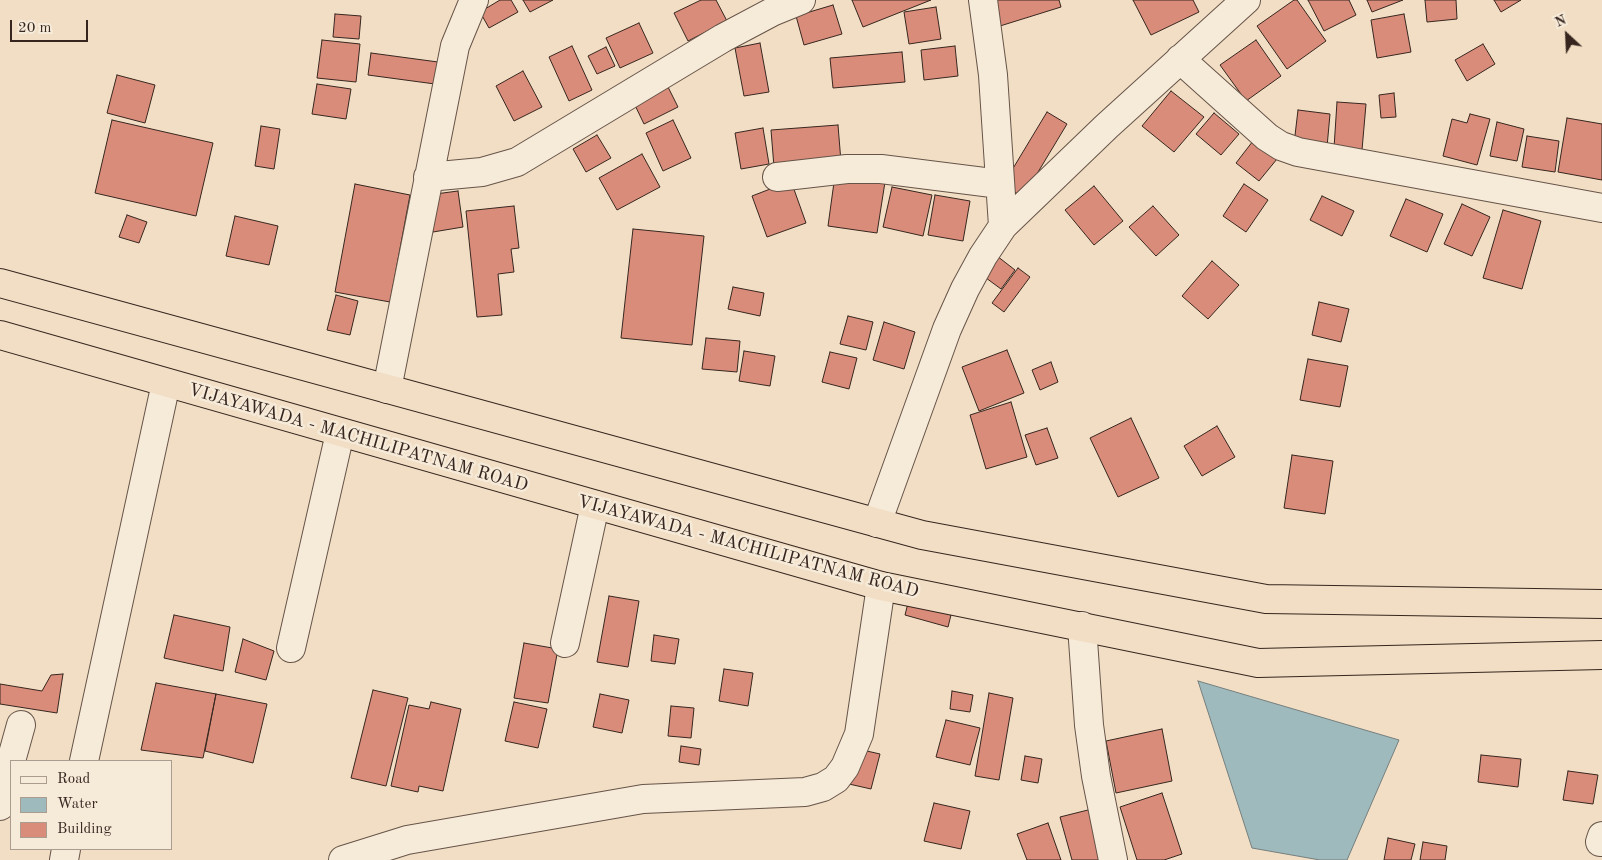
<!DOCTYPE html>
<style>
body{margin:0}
#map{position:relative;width:1602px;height:860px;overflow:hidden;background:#f1dec4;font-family:"Old Standard TT",serif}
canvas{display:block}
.legend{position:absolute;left:10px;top:760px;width:162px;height:90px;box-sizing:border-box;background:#f6ead9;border:1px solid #aa9c8f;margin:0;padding:6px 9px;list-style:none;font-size:15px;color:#37261f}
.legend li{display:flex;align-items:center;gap:10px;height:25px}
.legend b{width:25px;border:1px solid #aa9c8f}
.north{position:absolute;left:1542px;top:10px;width:50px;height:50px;-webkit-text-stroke:4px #f6ead9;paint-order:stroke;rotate:335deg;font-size:14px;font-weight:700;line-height:20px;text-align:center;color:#37261f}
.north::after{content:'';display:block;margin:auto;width:18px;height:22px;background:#37261f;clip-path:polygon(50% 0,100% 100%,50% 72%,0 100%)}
.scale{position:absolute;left:10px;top:20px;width:78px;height:22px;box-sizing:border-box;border:2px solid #37261f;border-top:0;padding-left:6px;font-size:15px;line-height:18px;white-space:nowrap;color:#37261f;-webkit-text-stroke:4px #f6ead9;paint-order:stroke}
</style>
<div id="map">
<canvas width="1602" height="860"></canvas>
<ul class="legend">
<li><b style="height:6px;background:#f6ead9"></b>Road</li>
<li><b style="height:14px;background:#9ebabd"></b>Water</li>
<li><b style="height:14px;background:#da8c7a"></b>Building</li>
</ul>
<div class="north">N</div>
<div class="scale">20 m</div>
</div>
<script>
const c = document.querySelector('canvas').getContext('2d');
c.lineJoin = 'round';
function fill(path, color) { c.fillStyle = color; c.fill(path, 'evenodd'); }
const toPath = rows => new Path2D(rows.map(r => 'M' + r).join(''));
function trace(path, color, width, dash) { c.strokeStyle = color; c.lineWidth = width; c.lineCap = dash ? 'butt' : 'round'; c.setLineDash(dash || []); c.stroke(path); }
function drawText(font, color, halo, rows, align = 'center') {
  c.font = font + ' "Old Standard TT",serif'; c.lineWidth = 5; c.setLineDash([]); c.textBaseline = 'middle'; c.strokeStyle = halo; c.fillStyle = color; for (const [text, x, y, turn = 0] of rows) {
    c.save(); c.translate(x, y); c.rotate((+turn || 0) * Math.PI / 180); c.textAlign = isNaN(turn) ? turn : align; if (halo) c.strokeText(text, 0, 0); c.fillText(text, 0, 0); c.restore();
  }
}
const water = toPath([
 [1198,681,1399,740,1347,860,1320,860,1252,848,1198,681]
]);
const building = toPath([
 [500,0,511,0,518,12,489,28,480,12,500,0],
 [523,0,553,0,530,12,523,0],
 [701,0,716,0,727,21,688,41,674,13,701,0],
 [852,0,931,0,863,27,852,0],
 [992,0,1059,0,1061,7,1000,26,992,0],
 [1133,0,1193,0,1199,12,1151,35,1133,0],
 [1294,0,1297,0,1326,41,1287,69,1257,26,1294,0],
 [1308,0,1349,0,1356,15,1324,31,1308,0],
 [1367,0,1403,0,1372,12,1367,0],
 [1425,0,1456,0,1457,19,1427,22,1425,0],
 [1494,0,1521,0,1501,12,1494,0],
 [833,5,842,34,804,45,796,16,833,5],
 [936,7,941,39,909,44,904,12,936,7],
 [335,14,361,16,359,39,333,37,335,14],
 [1404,14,1411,52,1377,58,1371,20,1404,14],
 [639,23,653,53,620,68,606,38,639,23],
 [322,40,360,44,356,82,317,78,322,40],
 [1256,40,1281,76,1246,101,1220,65,1256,40],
 [760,43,769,92,744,96,735,48,760,43],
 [1483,44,1495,64,1467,81,1455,60,1483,44],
 [572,46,592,90,569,101,549,57,572,46],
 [955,46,958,76,924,80,921,50,955,46],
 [606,47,615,66,597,74,588,56,606,47],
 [902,52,905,82,833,88,830,58,902,52],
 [371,53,438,62,435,84,368,75,371,53],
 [523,71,542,107,514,121,496,86,523,71],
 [117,75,155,85,145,123,107,113,117,75],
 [665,81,678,107,644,124,631,97,665,81],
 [317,84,351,89,346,119,312,114,317,84],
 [1171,91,1204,117,1174,152,1142,126,1171,91],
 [1394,93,1396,117,1381,118,1379,95,1394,93],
 [1337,102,1366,104,1362,150,1334,148,1337,102],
 [1298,110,1330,114,1327,147,1294,144,1298,110],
 [1047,112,1067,124,1023,197,1003,185,1047,112],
 [1214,113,1239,134,1221,155,1196,134,1214,113],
 [1470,114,1490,119,1477,165,1443,156,1452,119,1467,123,1470,114],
 [1567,118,1602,124,1602,180,1558,172,1567,118],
 [112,120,213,143,196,216,95,193,112,120],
 [673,120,691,158,663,171,646,133,673,120],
 [1497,122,1524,129,1517,161,1490,156,1497,122],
 [838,125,841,162,774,167,771,130,838,125],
 [261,126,280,129,274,169,255,166,261,126],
 [763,128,769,164,741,169,735,133,763,128],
 [597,135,611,158,586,172,573,149,597,135],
 [1527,136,1559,141,1555,172,1522,167,1527,136],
 [1253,141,1277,159,1259,181,1236,163,1253,141],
 [642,154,660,187,617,210,599,178,642,154],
 [835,175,885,182,877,233,828,226,835,175],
 [791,181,806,223,767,237,752,196,791,181],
 [355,184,410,195,390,302,335,292,355,184],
 [1244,184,1268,200,1246,232,1223,216,1244,184],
 [1094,186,1123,221,1094,245,1065,210,1094,186],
 [892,187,932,195,923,236,883,227,892,187],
 [458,191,463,227,433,232,428,195,458,191],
 [935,195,970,201,963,241,928,235,935,195],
 [1322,196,1354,211,1342,236,1310,220,1322,196],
 [1406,199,1443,214,1427,252,1390,236,1406,199],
 [1462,204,1490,217,1472,256,1444,244,1462,204],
 [514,206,519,248,511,249,514,272,498,274,502,315,477,317,466,211,514,206],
 [1153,206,1179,235,1156,256,1129,227,1153,206],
 [1503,210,1541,221,1522,289,1483,278,1503,210],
 [127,215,147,222,139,243,119,237,127,215],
 [235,216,278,226,269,265,226,256,235,216],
 [633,229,704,236,692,345,621,338,633,229],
 [997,256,1015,270,1001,289,982,275,997,256],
 [1212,261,1239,285,1208,319,1182,296,1212,261],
 [1018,268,1030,277,1004,312,992,303,1018,268],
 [733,287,764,293,760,316,728,309,733,287],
 [336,295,358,301,350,335,327,330,336,295],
 [1319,302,1349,309,1341,342,1312,335,1319,302],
 [848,316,873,322,866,350,840,344,848,316],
 [884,322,915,332,904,369,873,360,884,322],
 [706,338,740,341,737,372,702,369,706,338],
 [1007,350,1024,393,979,411,962,367,1007,350],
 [744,351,775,356,770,386,739,381,744,351],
 [830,352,857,358,849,389,822,382,830,352],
 [1308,359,1348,366,1340,407,1300,400,1308,359],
 [1051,362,1058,382,1040,390,1032,370,1051,362],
 [1011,402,1027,457,986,469,970,415,1011,402],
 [1131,418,1159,478,1118,497,1090,438,1131,418],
 [1217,426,1235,457,1202,476,1184,446,1217,426],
 [1047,428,1058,458,1036,465,1025,435,1047,428],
 [1292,455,1333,461,1325,514,1284,508,1292,455],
 [609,596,639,601,628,667,597,662,609,596],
 [908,603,951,615,948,627,905,615,908,603],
 [174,615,230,627,223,671,164,658,174,615],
 [654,635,679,639,675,664,651,661,654,635],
 [243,639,274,651,266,680,235,672,243,639],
 [524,643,558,649,548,703,514,698,524,643],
 [724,669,753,673,748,706,719,701,724,669],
 [63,674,57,713,0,704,0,684,42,691,51,675,63,674],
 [156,683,216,694,203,758,141,750,156,683],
 [373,690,408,698,386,786,351,778,373,690],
 [952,691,973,695,970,712,950,709,952,691],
 [989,693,1013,698,999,780,975,776,989,693],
 [216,694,267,704,253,763,205,751,216,694],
 [600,694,629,700,622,733,593,727,600,694],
 [431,702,461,709,443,791,419,786,418,792,391,786,409,705,429,709,431,702],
 [514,702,547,709,538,748,505,741,514,702],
 [671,706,694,708,691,738,668,736,671,706],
 [946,720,980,728,970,765,936,757,946,720],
 [1162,729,1172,781,1116,793,1106,741,1162,729],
 [681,746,701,749,699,765,679,762,681,746],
 [858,749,880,754,871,789,849,784,858,749],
 [1481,755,1521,759,1518,787,1478,782,1481,755],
 [1025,756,1042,759,1038,783,1021,780,1025,756],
 [1568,771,1598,775,1593,804,1563,800,1568,771],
 [1162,793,1182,854,1164,860,1137,860,1120,807,1162,793],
 [934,803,970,811,961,849,924,841,934,803],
 [1096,808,1110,860,1072,860,1060,817,1096,808],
 [1048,823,1061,860,1027,860,1017,834,1048,823],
 [1388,838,1415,844,1411,860,1384,860,1388,838],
 [1423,842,1447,846,1445,860,1420,860,1423,842]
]);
const minor = toPath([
 [983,0,993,75,1003,226],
 [1180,59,1267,137,1281,146,1298,152,1602,208],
 [428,177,482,172,517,162,723,38,774,11,801,0],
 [777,177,847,169,881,169,1000,184],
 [387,389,455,46,474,0],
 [877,523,947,329,965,289,983,256,1003,226,1107,126,1246,0],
 [1082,626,1089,725,1096,776,1113,860],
 [565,643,595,505],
 [291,648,340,433],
 [11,761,21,725],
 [84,761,166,383],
 [0,806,11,762],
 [1600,842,1602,836],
 [64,860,66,849],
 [343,860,407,840,643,799,805,792,823,787,836,779,845,767,859,734,881,586]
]);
const highway = toPath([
 [0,283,922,535,1266,599,1602,604],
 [0,335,881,586,1258,663,1602,655]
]);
const streetNames = [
 ["VIJAYAWADA - MACHILIPATNAM ROAD",358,438,16],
 ["VIJAYAWADA - MACHILIPATNAM ROAD",748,547,15]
];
fill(water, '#9ebabd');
trace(water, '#757f7e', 1);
fill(building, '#da8c7a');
trace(building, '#37261f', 1);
trace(minor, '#665448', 30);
trace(highway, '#37261f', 30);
trace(minor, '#f6ead9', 28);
trace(highway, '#f1dec4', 28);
drawText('18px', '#37261f', '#f6ead9', streetNames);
</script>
